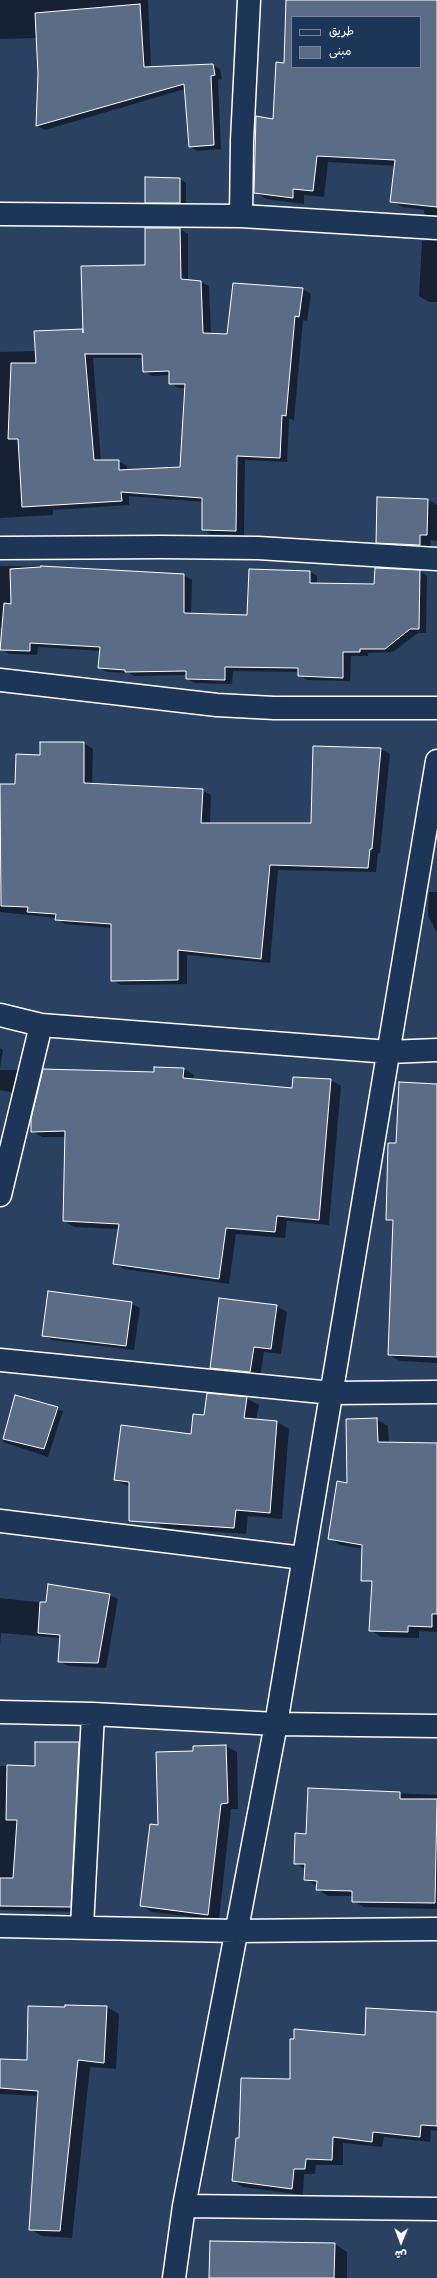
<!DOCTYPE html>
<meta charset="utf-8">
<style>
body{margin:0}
#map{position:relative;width:437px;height:2278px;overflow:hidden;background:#2a4161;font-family:"Shantell Sans","Playpen Sans Arabic",sans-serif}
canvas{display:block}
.legend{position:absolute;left:291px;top:16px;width:130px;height:52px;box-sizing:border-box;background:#1d3557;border:1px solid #77869a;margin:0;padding:5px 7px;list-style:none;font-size:12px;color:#fff}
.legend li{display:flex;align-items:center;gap:8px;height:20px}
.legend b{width:20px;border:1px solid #77869a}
.north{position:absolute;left:381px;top:2222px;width:40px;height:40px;-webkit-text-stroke:3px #1d3557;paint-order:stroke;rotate:181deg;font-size:11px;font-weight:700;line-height:16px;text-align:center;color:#fff}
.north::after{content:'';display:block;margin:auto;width:14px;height:18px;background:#fff;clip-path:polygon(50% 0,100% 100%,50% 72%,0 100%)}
</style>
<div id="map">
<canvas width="437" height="2278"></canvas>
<ul class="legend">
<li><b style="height:5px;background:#1d3557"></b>طريق</li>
<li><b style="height:11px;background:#5b6c86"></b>مبنى</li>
</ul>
<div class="north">ش</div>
</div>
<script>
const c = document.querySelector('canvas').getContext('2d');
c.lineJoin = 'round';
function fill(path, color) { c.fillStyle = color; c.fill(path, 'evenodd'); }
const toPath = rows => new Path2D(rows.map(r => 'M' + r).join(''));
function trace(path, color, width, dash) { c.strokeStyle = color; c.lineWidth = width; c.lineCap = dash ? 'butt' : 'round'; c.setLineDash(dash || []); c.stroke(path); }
const shadow = toPath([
 [0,0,148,0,151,68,212,65,220,69,222,79,218,80,221,149,197,151,189,146,185,89,45,130,37,126,39,74,37,38,0,39],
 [287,0,437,0,437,221,424,214,424,210,403,207,391,201,396,166,328,162,324,197,304,195,304,204,266,199,255,192,274,120,284,64],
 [292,17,420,17,420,67,292,67],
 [146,178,180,179,186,183,186,206,152,205,146,202],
 [146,229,180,229,188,234,188,281,201,282,209,286,211,334,228,335,303,289,311,294,307,321,303,320,294,420,289,419,287,462,245,460,244,535,211,534,203,530,203,502,129,496,129,505,53,510,53,515,0,518,0,352,36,351,82,330,146,266],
 [93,358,143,358,144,371,152,376,170,375,170,383,178,388,186,388,181,468,127,470,127,466,118,461,101,461],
 [437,240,437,302,429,302,419,296,422,241],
 [428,500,437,505,437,541,431,540,430,551,387,548,377,542],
 [0,566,69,567,184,575,192,580,191,615,248,616,310,572,317,576,317,584,375,585,420,571,427,576,426,633,418,633,393,652,368,653,368,656,351,656,350,681,307,680,299,675,299,672,233,671,232,684,195,683,187,679,187,675,134,676,129,673,107,672,99,668,101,651,38,647,37,655,9,654,1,649,3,628,0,628],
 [41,743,84,743,93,749,92,785,202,790,211,795,210,824,312,824,314,747,381,749,390,754,380,853,378,853,376,872,278,870,270,963,187,955,187,984,121,985,112,980,112,928,65,924,56,918,0,912,0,785,16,785,41,757],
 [429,892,437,892,437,933,428,916],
 [0,1048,3,1050,0,1068],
 [184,1069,194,1075,193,1080,293,1089,331,1080,341,1086,329,1225,287,1221,285,1238,236,1234,229,1284,124,1269,114,1263,119,1229,74,1227,64,1221,66,1137,42,1137,32,1131,155,1073],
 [0,1070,17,1070,25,1075,20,1094,0,1090],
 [437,1085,437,1363,400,1361,389,1355,394,1223,388,1219,397,1144],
 [131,1303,140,1308,134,1350,52,1340,43,1335],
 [277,1306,287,1312,281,1354,264,1352,260,1378,222,1374,211,1368],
 [15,1396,63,1411,48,1457,3,1442],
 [246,1398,259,1405,256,1420,277,1422,289,1429,282,1519,248,1516,246,1534,164,1528,153,1521,130,1487,115,1480,192,1435,205,1416],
 [376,1419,388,1426,389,1443,437,1444,437,1522,383,1552,340,1545,329,1538,348,1484],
 [437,1568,437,1632,419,1631,419,1638,381,1637,371,1630],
 [110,1595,118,1599,106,1668,68,1666,59,1661,60,1638,1,1633,0,1646,0,1598,47,1603],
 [79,1743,88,1749,79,1912,0,1910,0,1766,36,1767],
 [226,1746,237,1752,238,1809,231,1809,219,1920,152,1912,141,1906,194,1747],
 [309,1789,437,1795,437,1909,364,1907,353,1901,353,1896,328,1896,317,1889,317,1886,305,1879,305,1869,295,1863,307,1835],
 [29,2007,107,2007,119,2014,116,2069,90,2067,72,2238,42,2236,30,2229,39,2096,0,2094,0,2060,28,2062],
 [437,2059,437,2131,431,2130,430,2142,384,2137,382,2147,343,2143,343,2165,316,2165,315,2174,304,2174,303,2195,243,2187,233,2181,240,2139,291,2081],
 [335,2244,347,2252,347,2278,210,2278]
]);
const building = toPath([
 [286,0,437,0,437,207,390,202,395,160,317,156,313,191,293,189,293,198,254,193,256,116,273,119,276,62,284,63,286,0],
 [292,17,420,17,420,67,292,67,292,17],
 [140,4,144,67,213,64,215,75,211,76,214,145,189,147,184,84,36,126,38,74,35,13,140,4],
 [145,177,180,178,180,203,145,203,145,177],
 [145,228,180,228,181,279,201,281,203,333,227,334,233,283,303,288,299,317,295,316,286,416,282,415,280,458,237,456,236,531,202,530,202,498,121,492,122,501,22,507,18,439,8,439,11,363,36,363,34,331,83,329,83,333,81,266,145,265,145,228],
 [85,354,142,354,143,372,169,371,169,384,185,384,180,467,119,470,119,460,94,460,85,354],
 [377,497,428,499,427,535,420,535,420,545,376,543,377,497],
 [41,566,184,574,184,613,247,615,249,569,310,571,310,583,374,584,375,568,420,570,419,629,410,629,385,649,360,649,360,652,343,652,343,678,298,676,298,668,225,667,225,680,186,679,186,671,125,672,125,670,98,668,100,647,30,643,30,651,0,650,4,603,11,604,10,569,41,567,41,566],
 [40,742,84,742,84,783,203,789,201,823,311,823,313,746,381,748,372,849,370,849,368,868,270,865,261,959,178,950,178,980,111,981,111,924,55,920,56,914,27,912,28,907,1,906,0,784,15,784,16,754,40,755,40,742],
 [154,1067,184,1068,183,1078,292,1088,293,1077,331,1079,319,1220,277,1216,275,1232,226,1228,219,1279,113,1264,119,1224,63,1221,65,1131,31,1132,31,1119,43,1069,154,1072,154,1067],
 [399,1082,437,1084,437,1357,388,1355,393,1220,386,1220,388,1143,396,1143,399,1082],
 [48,1291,132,1302,126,1346,42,1336,48,1291],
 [219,1298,277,1305,271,1349,254,1347,250,1372,210,1368,219,1298],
 [207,1393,247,1397,244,1418,277,1421,270,1513,236,1510,234,1528,129,1521,129,1482,114,1480,121,1425,191,1434,193,1414,204,1415,207,1393],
 [15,1395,58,1407,44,1449,3,1439,15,1395],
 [377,1418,378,1442,437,1443,437,1614,432,1614,432,1627,408,1626,408,1632,369,1631,372,1581,361,1581,362,1545,328,1539,337,1481,347,1483,346,1419,377,1418],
 [48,1584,110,1594,98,1663,58,1662,60,1635,38,1633,40,1602,46,1602,48,1584],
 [35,1742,79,1742,71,1907,0,1906,0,1878,13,1878,17,1820,6,1820,7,1765,35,1766,35,1742],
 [226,1745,228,1803,221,1804,208,1915,140,1906,150,1824,158,1825,156,1752,193,1751,193,1746,226,1745],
 [308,1788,400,1792,400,1799,437,1799,435,1903,352,1902,352,1891,316,1890,317,1881,304,1880,305,1864,294,1864,295,1833,306,1834,308,1788],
 [65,2005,107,2006,104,2063,78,2060,60,2231,29,2230,38,2091,0,2088,0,2059,27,2060,28,2006,65,2007,65,2005],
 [366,2008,437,2012,437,2126,421,2125,420,2137,373,2132,372,2142,333,2137,332,2160,306,2159,305,2169,294,2169,292,2189,232,2181,236,2138,239,2138,241,2078,290,2079,290,2039,294,2039,294,2029,365,2035,366,2008],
 [210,2241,335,2243,334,2278,209,2278,210,2241]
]);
const minor = toPath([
 [0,214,241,216,437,228],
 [241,216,242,141,249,0],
 [0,548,161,547,258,548,437,559],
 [0,680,217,705,274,708,437,708],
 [0,1015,41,1025,389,1052,437,1050],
 [0,1195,41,1025],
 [0,1360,332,1393,437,1392],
 [0,1521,303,1558],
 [0,1712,93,1714,276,1724,437,1726],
 [0,1926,235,1931,437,1929],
 [82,1927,93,1714],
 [184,2206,437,2209],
 [174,2278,184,2206,276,1724,437,761]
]);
fill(shadow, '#0007');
fill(building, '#5b6c86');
trace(building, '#fff', 1);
trace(minor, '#fff', 25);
trace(minor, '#1d3557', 22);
</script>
